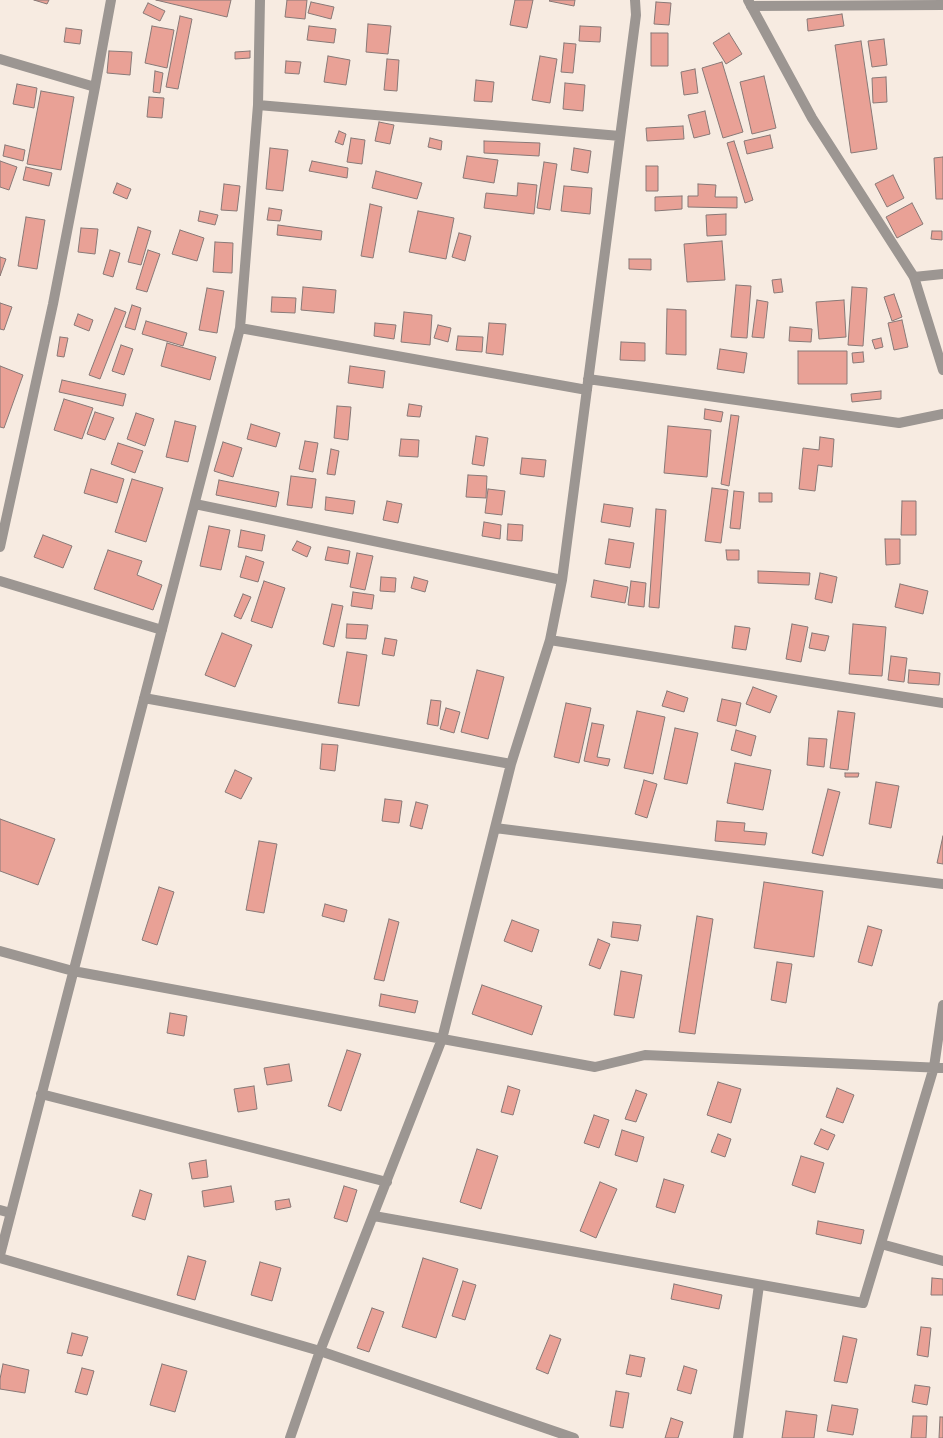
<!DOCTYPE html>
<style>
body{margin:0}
canvas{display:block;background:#f7ebe1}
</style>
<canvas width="943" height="1438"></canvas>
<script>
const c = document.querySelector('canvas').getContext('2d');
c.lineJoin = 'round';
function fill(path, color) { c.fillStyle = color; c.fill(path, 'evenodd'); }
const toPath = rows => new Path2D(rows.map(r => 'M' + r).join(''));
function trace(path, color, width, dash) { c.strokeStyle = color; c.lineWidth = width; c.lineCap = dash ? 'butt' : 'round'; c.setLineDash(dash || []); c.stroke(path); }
const building = toPath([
 [34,0,49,0,47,4,34,0],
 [156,0,231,0,227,17,156,0],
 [287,0,307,0,305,19,285,17,287,0],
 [515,0,533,0,527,28,510,25,515,0],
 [550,0,575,0,574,6,549,1,550,0],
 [311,2,334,7,331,19,308,13,311,2],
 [656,2,671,3,669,25,654,24,656,2],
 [148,3,165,11,160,21,143,13,148,3],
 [842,14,844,26,808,31,807,19,842,14],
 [180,16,192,19,178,89,166,87,180,16],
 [368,24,391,26,388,54,366,52,368,24],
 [152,26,174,30,167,68,145,63,152,26],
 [309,26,336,29,334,43,307,40,309,26],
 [580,26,601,27,600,42,579,41,580,26],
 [66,28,82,30,80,44,64,42,66,28],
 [651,33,668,33,668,66,651,66,651,33],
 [729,33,742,54,726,64,713,43,729,33],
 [884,39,887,65,872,67,868,41,884,39],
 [861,41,877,149,851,153,835,45,861,41],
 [564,43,576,44,573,73,561,72,564,43],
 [109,51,132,52,130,75,107,73,109,51],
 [250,51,250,58,235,59,235,52,250,51],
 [328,56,350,60,346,85,324,82,328,56],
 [540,56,557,59,550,103,532,100,540,56],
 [387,59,399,60,397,91,384,90,387,59],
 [286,61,301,62,299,74,285,73,286,61],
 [722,62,743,132,723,138,702,68,722,62],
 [695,69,698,93,684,95,681,72,695,69],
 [155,71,163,73,160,93,153,92,155,71],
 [764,76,776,128,752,134,740,82,764,76],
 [886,77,887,102,873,103,872,78,886,77],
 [476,80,494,82,492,102,474,101,476,80],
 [565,83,585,85,583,111,563,109,565,83],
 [17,84,37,88,34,108,13,104,17,84],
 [41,91,74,97,61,170,27,164,41,91],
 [149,97,164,98,162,118,147,117,149,97],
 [705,111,710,134,694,138,688,115,705,111],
 [379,122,394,125,390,144,375,141,379,122],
 [683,126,684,139,647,141,646,128,683,126],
 [339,131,346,134,343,145,335,142,339,131],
 [770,135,773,148,747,154,744,141,770,135],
 [351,138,365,140,362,164,347,162,351,138],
 [430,138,442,141,441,150,428,147,430,138],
 [484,141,540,143,539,156,484,153,484,141],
 [734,141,753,200,745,203,727,143,734,141],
 [5,145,25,150,23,161,3,156,5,145],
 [270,148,288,150,283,191,266,189,270,148],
 [574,148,591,151,588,173,571,170,574,148],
 [467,156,498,160,494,183,463,178,467,156],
 [943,157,943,199,936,199,934,158,943,157],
 [0,161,17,167,9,190,0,187,0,161],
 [312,161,348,168,347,178,309,171,312,161],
 [544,162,557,164,550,210,537,208,544,162],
 [646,166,658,166,658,191,646,191,646,166],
 [26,167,52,173,49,186,23,180,26,167],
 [376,171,422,183,417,199,372,188,376,171],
 [893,175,904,198,887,207,875,184,893,175],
 [117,183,131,189,127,199,113,193,117,183],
 [518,183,537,185,534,214,484,208,486,193,517,196,518,183],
 [224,184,240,186,237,211,221,210,224,184],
 [698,184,716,185,715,197,737,197,737,208,688,207,688,196,698,196,698,184],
 [564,186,592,188,590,214,561,211,564,186],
 [682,196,682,209,655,211,655,197,682,196],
 [912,203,923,224,897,238,886,217,912,203],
 [370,204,382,207,373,258,361,256,370,204],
 [269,208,282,210,280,221,267,220,269,208],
 [200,211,218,215,215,225,198,221,200,211],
 [418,211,454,218,446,259,409,252,418,211],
 [726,214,726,235,707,236,706,215,726,214],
 [26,217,45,220,37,269,18,266,26,217],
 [278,225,322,231,321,240,277,235,278,225],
 [138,227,151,231,141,265,128,262,138,227],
 [81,228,98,229,95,254,78,252,81,228],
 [180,230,204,238,197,261,172,254,180,230],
 [932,231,942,231,942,240,931,239,932,231],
 [459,233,471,236,465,261,452,257,459,233],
 [722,241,725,280,687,282,684,244,722,241],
 [215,242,233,243,232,273,213,272,215,242],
 [110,250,120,253,113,277,103,274,110,250],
 [148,250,160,254,147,292,136,289,148,250],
 [0,257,6,259,0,276,0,257],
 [629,259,651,259,651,270,629,269,629,259],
 [781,279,783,292,774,293,772,280,781,279],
 [736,285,751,286,747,338,731,337,736,285],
 [303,287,336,290,334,313,301,310,303,287],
 [852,287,867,288,863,346,848,345,852,287],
 [207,288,224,291,217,333,199,330,207,288],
 [894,294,902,317,892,321,884,297,894,294],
 [272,297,296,298,295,313,271,312,272,297],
 [757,300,768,302,764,338,752,337,757,300],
 [844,300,846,337,819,339,816,302,844,300],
 [0,303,12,307,4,330,0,329,0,303],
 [132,305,141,308,135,330,125,327,132,305],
 [115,308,126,312,100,379,89,375,115,308],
 [667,309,686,310,686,355,666,354,667,309],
 [404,312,432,315,430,345,401,342,404,312],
 [78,314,93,320,89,331,74,325,78,314],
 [902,320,908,347,894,350,888,323,902,320],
 [146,321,187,333,183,346,142,334,146,321],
 [375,323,396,325,394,339,374,336,375,323],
 [489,323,506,324,503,355,486,353,489,323],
 [438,325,451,328,448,342,434,338,438,325],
 [790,327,812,329,811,342,789,341,790,327],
 [458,336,483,337,482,352,456,350,458,336],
 [60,337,68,338,64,357,57,356,60,337],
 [881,338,883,347,875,349,872,340,881,338],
 [621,342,645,343,645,361,620,360,621,342],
 [167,343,216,357,210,380,161,366,167,343],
 [121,345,133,349,124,375,112,371,121,345],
 [720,349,747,353,744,373,717,369,720,349],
 [798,351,847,351,847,384,798,384,798,351],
 [863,352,864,362,853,363,852,353,863,352],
 [0,366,23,375,4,428,0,427,0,366],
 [350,366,385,371,383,388,348,383,350,366],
 [62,380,126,394,123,406,59,392,62,380],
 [881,391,881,399,852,402,851,394,881,391],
 [64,399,93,408,82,439,54,430,64,399],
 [409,404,422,406,420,417,407,416,409,404],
 [337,406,351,407,348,440,334,438,337,406],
 [705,409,723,412,721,422,704,419,705,409],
 [95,412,114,418,105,440,87,434,95,412],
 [136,413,154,419,145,446,127,439,136,413],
 [731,415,739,416,729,486,721,484,731,415],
 [175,421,196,426,188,462,166,457,175,421],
 [251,424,280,433,276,447,247,439,251,424],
 [668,426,711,430,707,477,664,473,668,426],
 [476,436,488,438,484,466,472,464,476,436],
 [820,437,834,439,832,467,818,465,815,491,799,489,803,448,819,450,820,437],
 [401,439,419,440,418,457,399,456,401,439],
 [305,441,318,443,313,472,299,469,305,441],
 [223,442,242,448,233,477,214,471,223,442],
 [118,443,143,451,135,473,111,464,118,443],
 [331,449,339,451,335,475,327,474,331,449],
 [522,458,546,460,544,477,520,474,522,458],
 [91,469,124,479,117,503,84,493,91,469],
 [468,475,487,476,486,498,466,497,468,475],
 [291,476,316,479,312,508,287,505,291,476],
 [132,479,163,488,146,542,115,532,132,479],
 [219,480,279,492,276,507,216,495,219,480],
 [712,488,728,490,721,543,705,541,712,488],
 [488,489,505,491,502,515,485,513,488,489],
 [734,491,744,492,740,529,730,528,734,491],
 [759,493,772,493,772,502,759,502,759,493],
 [326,497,355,501,353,514,325,510,326,497],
 [387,501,402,504,398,523,383,520,387,501],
 [902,501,916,501,916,535,901,535,902,501],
 [604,504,633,508,630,527,601,522,604,504],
 [656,509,666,510,659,608,649,607,656,509],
 [484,522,501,525,500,539,482,536,484,522],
 [508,524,523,525,522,541,507,540,508,524],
 [209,526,230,530,221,570,200,566,209,526],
 [241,530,265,535,262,551,238,547,241,530],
 [43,535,72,546,63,568,34,557,43,535],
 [609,539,634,543,630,568,605,564,609,539],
 [885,539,900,539,900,564,886,565,885,539],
 [297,541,311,547,307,557,292,550,297,541],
 [328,547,350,551,348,564,325,560,328,547],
 [108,550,142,561,137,575,162,585,153,610,94,589,108,550],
 [726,550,739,550,739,560,727,560,726,550],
 [357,553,373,556,365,590,350,587,357,553],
 [246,556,264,562,258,582,240,577,246,556],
 [758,571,810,573,809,585,758,583,758,571],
 [820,573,837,577,832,603,815,599,820,573],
 [381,577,396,578,395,592,380,591,381,577],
 [414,577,428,581,425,592,411,588,414,577],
 [594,580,628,587,625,603,591,597,594,580],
 [264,581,285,588,272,628,251,621,264,581],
 [631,581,646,583,644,607,628,605,631,581],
 [900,584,928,591,923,614,895,607,900,584],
 [353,592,374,595,372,609,351,606,353,592],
 [243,594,251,597,241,619,234,616,243,594],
 [332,604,343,606,334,647,323,644,332,604],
 [347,624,368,625,366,639,346,638,347,624],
 [792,624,808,627,801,662,786,659,792,624],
 [853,624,886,627,882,676,849,674,853,624],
 [735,626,750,628,746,650,732,648,735,626],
 [222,633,252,645,235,687,205,675,222,633],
 [812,633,829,636,825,651,809,648,812,633],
 [385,638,397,640,394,656,382,654,385,638],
 [347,652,367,655,359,706,338,703,347,652],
 [891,656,907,658,904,682,888,680,891,656],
 [477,670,504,677,488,739,461,732,477,670],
 [909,670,940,673,939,685,908,683,909,670],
 [753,687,777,696,770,713,746,704,753,687],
 [667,691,688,698,684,712,662,706,667,691],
 [722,699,741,703,736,726,717,721,722,699],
 [431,700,441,701,438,726,427,724,431,700],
 [566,703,591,708,579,763,554,757,566,703],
 [446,708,460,712,454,733,440,729,446,708],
 [637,711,665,717,653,774,624,768,637,711],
 [838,711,855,713,848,770,830,768,838,711],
 [592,723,604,725,597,757,610,759,608,766,584,761,592,723],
 [675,728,698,733,687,784,664,779,675,728],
 [736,730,756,736,751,756,731,750,736,730],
 [809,738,827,739,824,767,807,765,809,738],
 [322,744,338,745,335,771,320,769,322,744],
 [735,763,771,770,763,810,727,803,735,763],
 [235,770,252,778,241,799,225,792,235,770],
 [845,773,859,773,858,777,845,777,845,773],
 [644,780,657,784,647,818,635,814,644,780],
 [876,782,899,786,891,828,869,824,876,782],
 [828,789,840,792,823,856,812,853,828,789],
 [385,799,402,801,399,823,382,821,385,799],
 [416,802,428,805,422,829,410,826,416,802],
 [0,819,55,839,38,885,0,871,0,819],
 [717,821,745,823,744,831,767,833,765,845,715,841,717,821],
 [943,836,943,864,937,863,943,836],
 [259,841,277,844,264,913,246,910,259,841],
 [764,882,823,891,814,957,754,948,764,882],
 [159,887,174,892,157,945,142,940,159,887],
 [325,904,347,910,344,922,322,916,325,904],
 [697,916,713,919,695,1034,679,1032,697,916],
 [389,919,399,922,384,981,374,979,389,919],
 [512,920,539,930,532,952,504,941,512,920],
 [613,922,641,925,638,941,611,937,613,922],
 [868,926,882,930,872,966,858,962,868,926],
 [598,939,610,944,600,969,589,965,598,939],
 [777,962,792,964,786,1003,771,1000,777,962],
 [621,971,642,975,634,1018,614,1015,621,971],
 [482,985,542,1006,532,1035,472,1014,482,985],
 [381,994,418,1001,415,1013,379,1006,381,994],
 [170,1013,187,1016,184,1036,167,1033,170,1013],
 [347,1050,361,1054,341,1111,328,1106,347,1050],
 [289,1064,292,1081,267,1085,264,1068,289,1064],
 [718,1082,741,1089,731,1123,707,1115,718,1082],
 [254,1086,257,1109,238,1112,234,1089,254,1086],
 [508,1086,520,1090,513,1115,501,1112,508,1086],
 [837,1088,854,1095,843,1123,826,1117,837,1088],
 [636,1090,647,1094,636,1122,625,1119,636,1090],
 [594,1115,609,1120,599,1148,584,1143,594,1115],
 [821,1129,835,1135,828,1150,814,1144,821,1129],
 [622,1130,644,1137,637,1162,615,1155,622,1130],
 [718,1134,731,1139,725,1157,711,1152,718,1134],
 [477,1149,498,1156,481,1209,460,1202,477,1149],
 [801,1156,824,1163,815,1193,792,1185,801,1156],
 [206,1160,208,1177,192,1179,189,1163,206,1160],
 [664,1179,684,1185,675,1213,656,1207,664,1179],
 [600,1182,617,1189,596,1238,580,1231,600,1182],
 [231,1186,234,1202,204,1207,202,1191,231,1186],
 [344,1186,357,1190,347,1222,334,1218,344,1186],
 [140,1190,152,1194,145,1220,132,1216,140,1190],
 [289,1199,291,1207,276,1210,275,1201,289,1199],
 [818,1221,864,1230,861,1244,816,1234,818,1221],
 [188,1256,206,1261,195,1300,177,1295,188,1256],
 [423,1258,458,1269,436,1338,402,1327,423,1258],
 [260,1262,281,1268,272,1301,251,1295,260,1262],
 [932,1278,943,1279,943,1295,931,1295,932,1278],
 [463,1281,476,1285,465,1320,452,1316,463,1281],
 [674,1284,722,1295,719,1309,671,1299,674,1284],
 [372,1308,384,1312,369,1352,357,1348,372,1308],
 [921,1327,931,1328,928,1357,917,1355,921,1327],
 [72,1333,88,1337,82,1356,67,1353,72,1333],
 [550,1335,561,1339,548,1374,536,1369,550,1335],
 [843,1336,857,1339,847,1383,834,1381,843,1336],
 [630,1355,645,1358,641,1377,626,1374,630,1355],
 [3,1364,29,1370,25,1393,0,1389,0,1379,3,1364],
 [162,1364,187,1371,175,1412,150,1405,162,1364],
 [684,1366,697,1370,691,1394,677,1390,684,1366],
 [82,1368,94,1371,87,1395,75,1392,82,1368],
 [915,1385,930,1387,927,1405,912,1402,915,1385],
 [616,1391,629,1393,623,1428,610,1426,616,1391],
 [832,1405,858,1409,853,1435,827,1431,832,1405],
 [786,1411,817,1415,814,1438,782,1438,786,1411],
 [913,1416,927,1416,926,1438,911,1438,913,1416],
 [940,1417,943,1417,943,1438,939,1438,940,1417],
 [671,1418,683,1422,678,1438,665,1438,671,1418]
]);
const minor = toPath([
 [751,6,943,5],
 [0,59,95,87],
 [258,105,620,136],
 [914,277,943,274],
 [240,328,587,390],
 [588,379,899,423,943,414],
 [195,504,562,580],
 [0,547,53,304,95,87,111,0],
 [0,581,162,630],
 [550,640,943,703],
 [144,698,511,764],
 [495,828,943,884],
 [0,951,73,971,595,1067,645,1055,943,1068],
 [41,1094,387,1182],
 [0,1210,11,1213],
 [374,1216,863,1303,934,1067,943,1005],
 [881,1244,943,1261],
 [0,1255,240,328,258,105,260,0],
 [0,1258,320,1351,442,1039,511,764,550,640,562,580,636,15,635,0],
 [290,1438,320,1351,574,1438],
 [738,1438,759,1285]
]);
const tertiary = toPath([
 [748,0,812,118,914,277,943,370]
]);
fill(building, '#e9a196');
trace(building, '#887977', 1);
trace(minor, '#9c9692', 10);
trace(tertiary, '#9c9692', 10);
</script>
